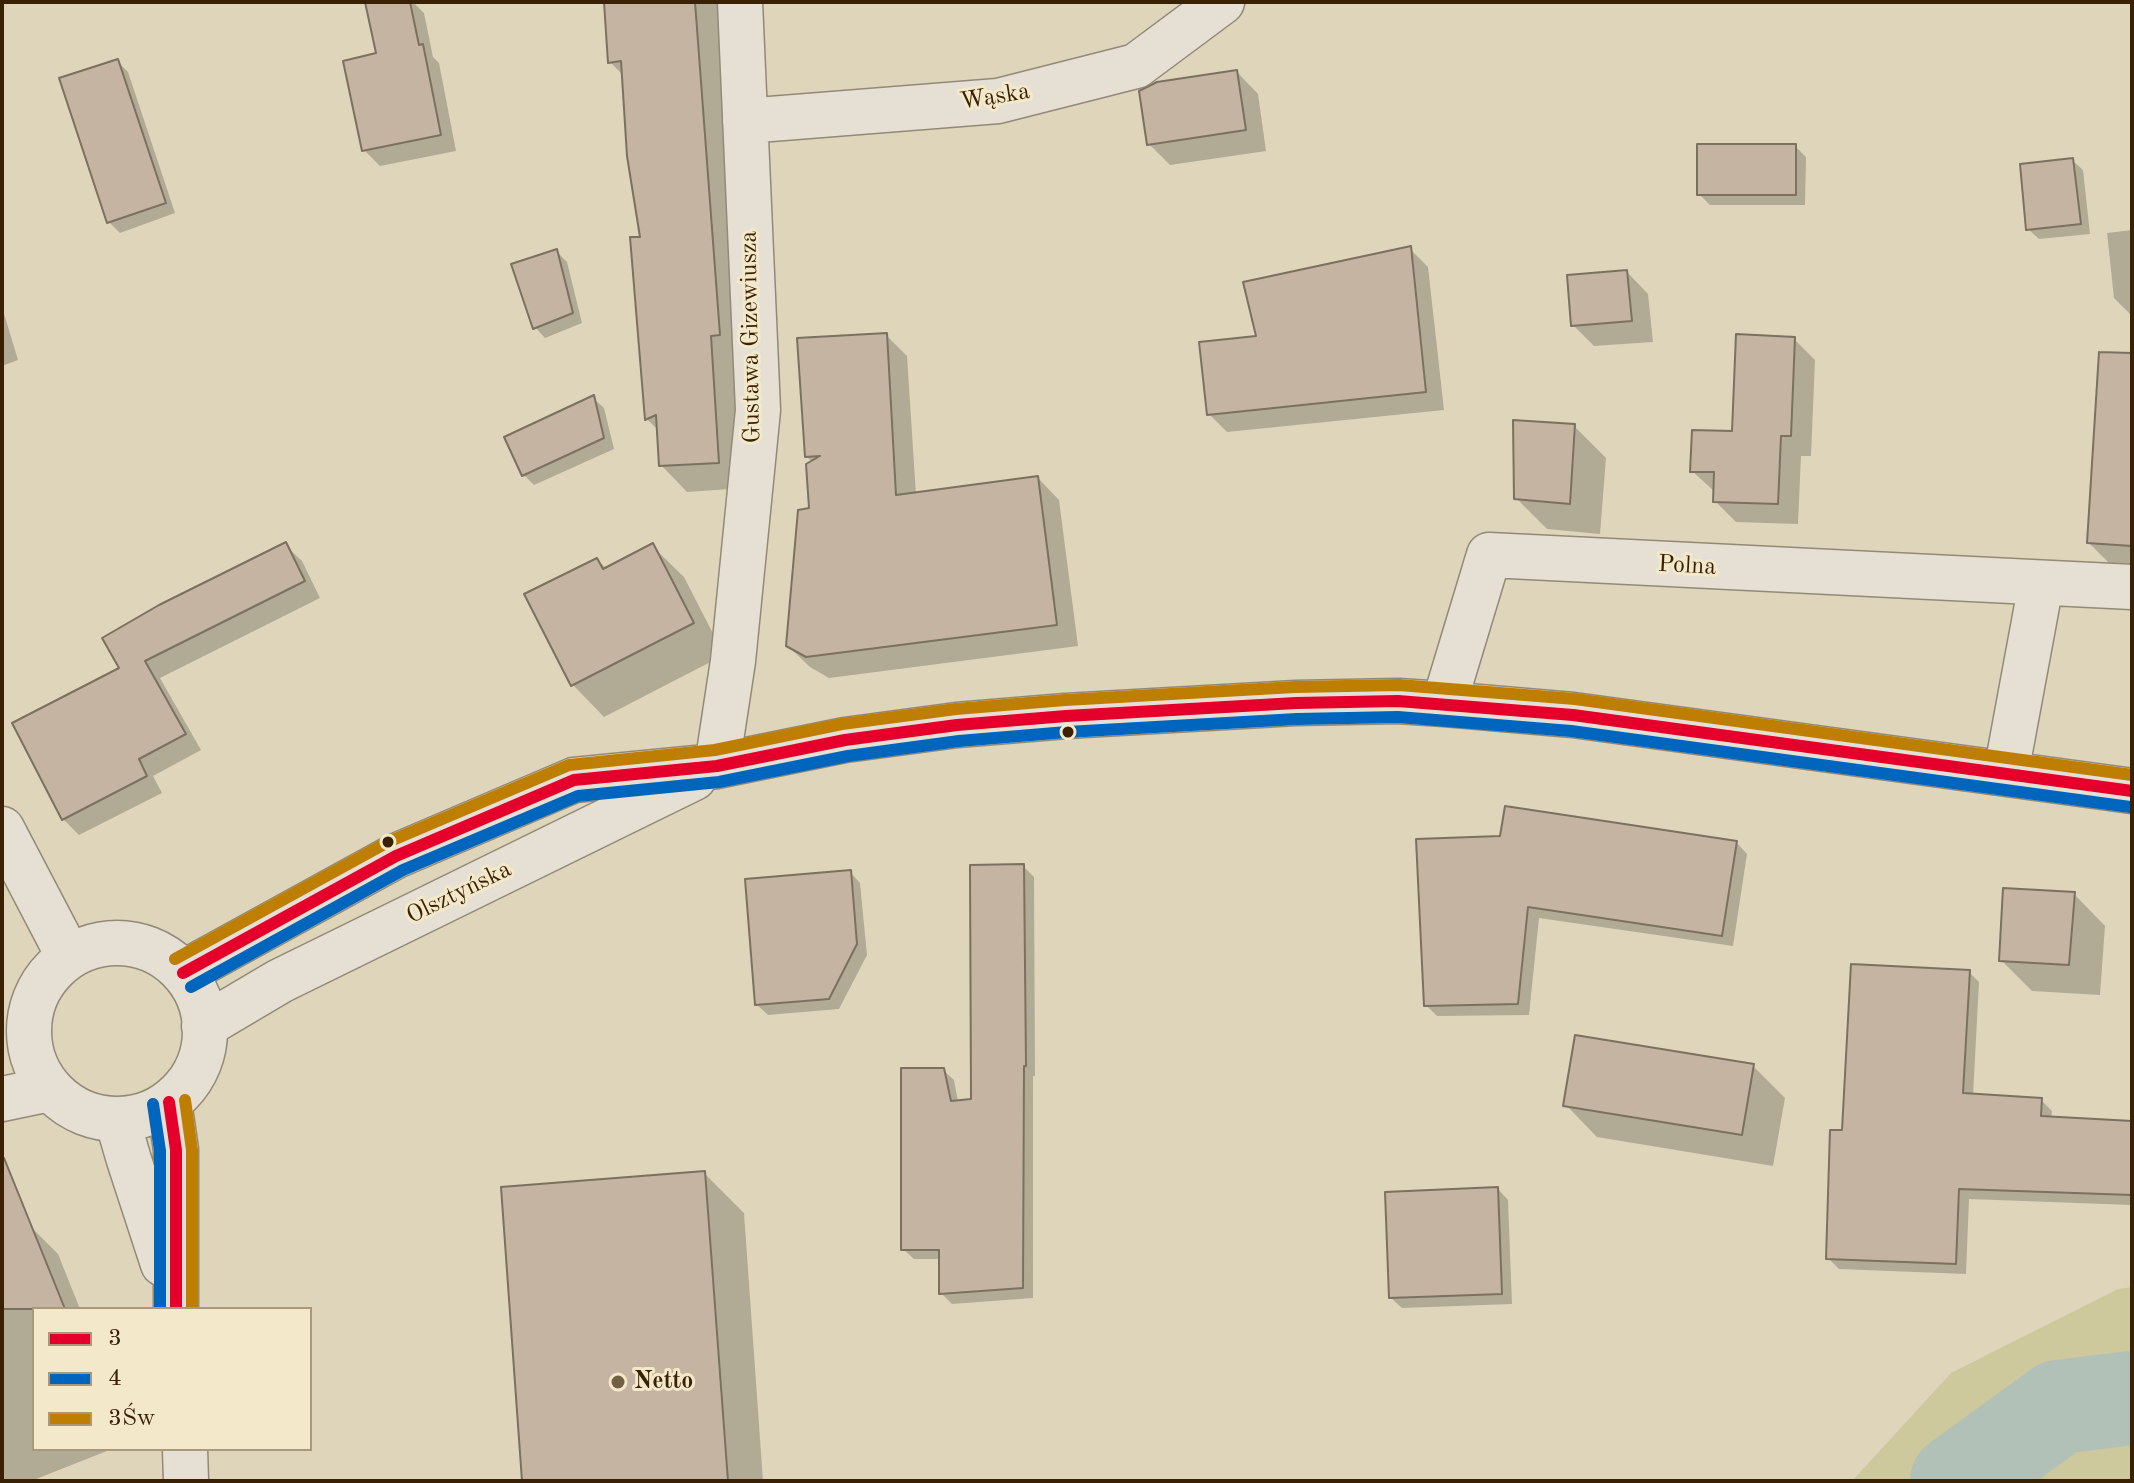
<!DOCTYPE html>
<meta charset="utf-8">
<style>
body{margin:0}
#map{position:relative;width:2134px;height:1483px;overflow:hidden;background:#ded5bb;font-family:"Old Standard TT",serif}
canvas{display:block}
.frame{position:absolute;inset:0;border:4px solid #3a2104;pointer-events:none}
.legend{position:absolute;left:32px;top:1307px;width:280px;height:144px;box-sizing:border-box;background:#f3e9ca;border:2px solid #a9997b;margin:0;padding:10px 14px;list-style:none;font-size:24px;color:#3a2104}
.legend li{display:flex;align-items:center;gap:16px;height:40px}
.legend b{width:40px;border:2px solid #a9997b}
</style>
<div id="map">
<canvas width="2134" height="1483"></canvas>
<div class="frame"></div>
<ul class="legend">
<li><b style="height:10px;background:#e4002b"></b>3</li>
<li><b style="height:10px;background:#0065bd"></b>4</li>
<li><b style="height:10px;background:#be7e01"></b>3Św</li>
</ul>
</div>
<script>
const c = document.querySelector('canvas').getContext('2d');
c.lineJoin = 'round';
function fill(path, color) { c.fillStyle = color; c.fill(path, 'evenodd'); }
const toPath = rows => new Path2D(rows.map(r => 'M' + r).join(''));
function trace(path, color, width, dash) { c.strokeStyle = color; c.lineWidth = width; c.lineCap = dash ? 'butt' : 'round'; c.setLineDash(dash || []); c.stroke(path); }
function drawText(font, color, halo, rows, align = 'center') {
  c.font = font + ' "Old Standard TT",serif'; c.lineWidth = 6; c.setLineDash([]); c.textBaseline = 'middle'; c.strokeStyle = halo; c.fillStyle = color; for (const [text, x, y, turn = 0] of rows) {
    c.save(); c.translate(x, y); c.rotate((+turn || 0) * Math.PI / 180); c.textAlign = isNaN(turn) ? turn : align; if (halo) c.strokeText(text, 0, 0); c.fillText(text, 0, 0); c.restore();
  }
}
const green = toPath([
 [2132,1287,2132,1481,1852,1481,1951,1373,2118,1289]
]);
const shadow = toPath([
 [380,2,413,2,424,13,433,57,439,63,456,151,380,166,364,150,378,55],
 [606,2,719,2,744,488,687,492,661,465,659,431,647,419,642,238,624,76,610,62],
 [117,61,128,72,175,213,120,233,109,222],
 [1237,72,1258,94,1266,151,1170,165,1149,144],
 [1795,146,1806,157,1805,205,1710,205,1699,194],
 [2072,160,2083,170,2090,234,2039,239,2028,229],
 [2132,230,2132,316,2114,298,2107,233],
 [1410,249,1428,267,1444,410,1227,432,1209,414,1258,338],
 [557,252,567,262,582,323,545,338,535,327],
 [1627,272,1648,294,1653,342,1594,346,1573,325],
 [2,307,18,360,2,366],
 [886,335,907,356,916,495,1038,478,1059,500,1078,646,829,678,810,667,788,646,812,510,813,463,807,457],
 [1794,339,1815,360,1811,456,1801,456,1798,524,1736,522,1715,501,1715,492,1692,471,1733,433],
 [593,398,604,408,614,449,534,485,524,475],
 [2132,413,2132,566,2110,564,2089,543],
 [1574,426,1606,458,1600,534,1547,529,1516,498],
 [285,545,302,561,320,598,160,678,201,750,153,776,162,793,79,835,63,819,122,668],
 [652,546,684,577,724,655,604,717,573,685,527,595,597,560,607,569],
 [1418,841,1736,842,1747,854,1733,946,1539,918,1529,1015,1437,1016,1426,1005],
 [1023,866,1034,877,1035,1076,1033,1076,1033,1298,952,1304,941,1293,941,1259,914,1259,903,1249,943,1070,954,1080,958,1102,973,1100],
 [850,872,860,883,867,955,839,1009,768,1015,757,1005],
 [2074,894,2105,926,2100,995,2032,991,2001,960],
 [1969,972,1979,982,1973,1096,2041,1100,2052,1111,2051,1119,2132,1123,2132,1205,1969,1199,1966,1274,1839,1269,1828,1258,1844,1132],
 [1753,1066,1785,1098,1773,1166,1597,1137,1566,1105],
 [704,1173,744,1213,763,1481,524,1481],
 [1498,1189,1508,1200,1512,1304,1402,1308,1391,1298],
 [30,1226,58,1254,80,1309,34,1309,34,1449,112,1449,31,1481,2,1481,2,1237]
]);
const river = toPath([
 [1957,1481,2059,1407,2132,1398]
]);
const building = toPath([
 [365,2,410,2,419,45,423,44,441,135,362,151,343,61,376,53,365,2],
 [604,2,695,2,720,335,711,336,719,463,659,466,656,415,645,420,630,237,640,237,627,156,621,61,608,63,604,2],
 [118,59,166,203,107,223,59,78,118,59],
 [1237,70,1246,130,1147,145,1139,91,1157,82,1237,70],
 [1697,144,1796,144,1796,195,1697,195,1697,144],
 [2073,158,2081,224,2026,230,2020,164,2073,158],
 [1411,246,1426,392,1207,415,1199,342,1256,336,1243,282,1411,246],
 [557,249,573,313,533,329,511,264,557,249],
 [1627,270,1632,321,1571,326,1567,275,1627,270],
 [887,333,896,495,1038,476,1057,625,806,657,786,646,798,510,809,508,806,464,820,456,805,457,797,338,887,333],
 [1736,334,1795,337,1791,436,1781,436,1778,504,1713,502,1714,472,1690,472,1692,430,1732,431,1736,334],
 [2099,352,2132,353,2132,546,2087,543,2099,352],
 [594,395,604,438,522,476,504,437,594,395],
 [1513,420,1575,424,1570,504,1514,499,1513,420],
 [286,542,305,581,145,661,186,734,139,759,147,776,62,820,12,723,119,668,102,638,159,605,286,542],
 [653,543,694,623,571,686,524,594,597,558,603,569,653,543],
 [1505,806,1737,841,1722,936,1528,907,1518,1004,1424,1006,1416,839,1500,836,1505,806],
 [1024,864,1026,1066,1024,1066,1023,1288,939,1294,939,1250,901,1250,901,1068,944,1068,951,1101,971,1099,970,865,1024,864],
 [851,870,857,944,829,999,755,1005,745,879,851,870],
 [2003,888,2075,892,2069,965,1999,961,2003,888],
 [1851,964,1970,970,1963,1093,2042,1098,2041,1116,2132,1121,2132,1195,1959,1189,1956,1264,1826,1259,1830,1130,1842,1130,1851,964],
 [1575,1035,1754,1064,1742,1135,1563,1106,1575,1035],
 [2,1158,4,1158,65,1309,2,1309,2,1158],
 [705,1171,728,1481,522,1481,501,1187,705,1171],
 [1498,1187,1502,1294,1389,1298,1385,1192,1498,1187]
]);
const minor = toPath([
 [745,121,998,101,1136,66,1222,2],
 [1444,704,1489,555,2132,587],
 [717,766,733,661,758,410,740,2],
 [2006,773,2041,584],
 [2,829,69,957],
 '29 1031a88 88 0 1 1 176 0a88 88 0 1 1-176 0Z',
 [183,973,396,856,574,780,717,766,845,740,957,725,1066,716,1296,703,1398,701,1444,704,1573,715,2132,791],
 [204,1026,280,981,694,778],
 [2,1099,50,1089],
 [169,1102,176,1150,176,1309],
 [117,1119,129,1160,163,1264],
 [185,1449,186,1481]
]);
const bus1 = toPath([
 [183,973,396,856,574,780,717,766,845,740,957,725,1066,716,1296,703,1398,701,1573,715,2132,791],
 [169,1102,176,1150,176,1309]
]);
const bus2 = toPath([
 [191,987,403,870,578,796,719,782,848,756,959,741,1067,732,1297,719,1398,717,1571,731,2130,807],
 [153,1104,160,1151,160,1309]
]);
const bus3 = toPath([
 [175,959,388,842,569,765,715,750,842,724,956,709,1065,700,1295,687,1399,685,1575,699,2132,775],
 [185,1100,192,1150,192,1309]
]);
const markers = [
 [1068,732,7,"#3a2104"],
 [388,842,7,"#3a2104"],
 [618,1382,8,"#736044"]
];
const streetNames = [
 ["Wąska",995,97,-9],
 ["Gustawa Gizewiusza",751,337,-91],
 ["Polna",1687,566,3],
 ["Olsztyńska",459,893,-26]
];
const poiNames = [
 ["Netto",634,1382]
];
fill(green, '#cdc99d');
fill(shadow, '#0003');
trace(river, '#b1c1b8', 94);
fill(building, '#c6b4a2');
trace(building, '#7a7160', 2);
trace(minor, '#928a77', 47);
trace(minor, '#e5e0d3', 44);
trace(bus1, '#e4002b', 12);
trace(bus2, '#0065bd', 12);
trace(bus3, '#be7e01', 12);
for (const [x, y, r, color] of markers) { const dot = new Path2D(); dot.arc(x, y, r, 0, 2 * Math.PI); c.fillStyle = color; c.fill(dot); trace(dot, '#f3e9ca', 3); }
drawText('24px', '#3a2104', '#f3e9ca', streetNames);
drawText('bold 24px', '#3a2104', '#f3e9ca', poiNames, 'left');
</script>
